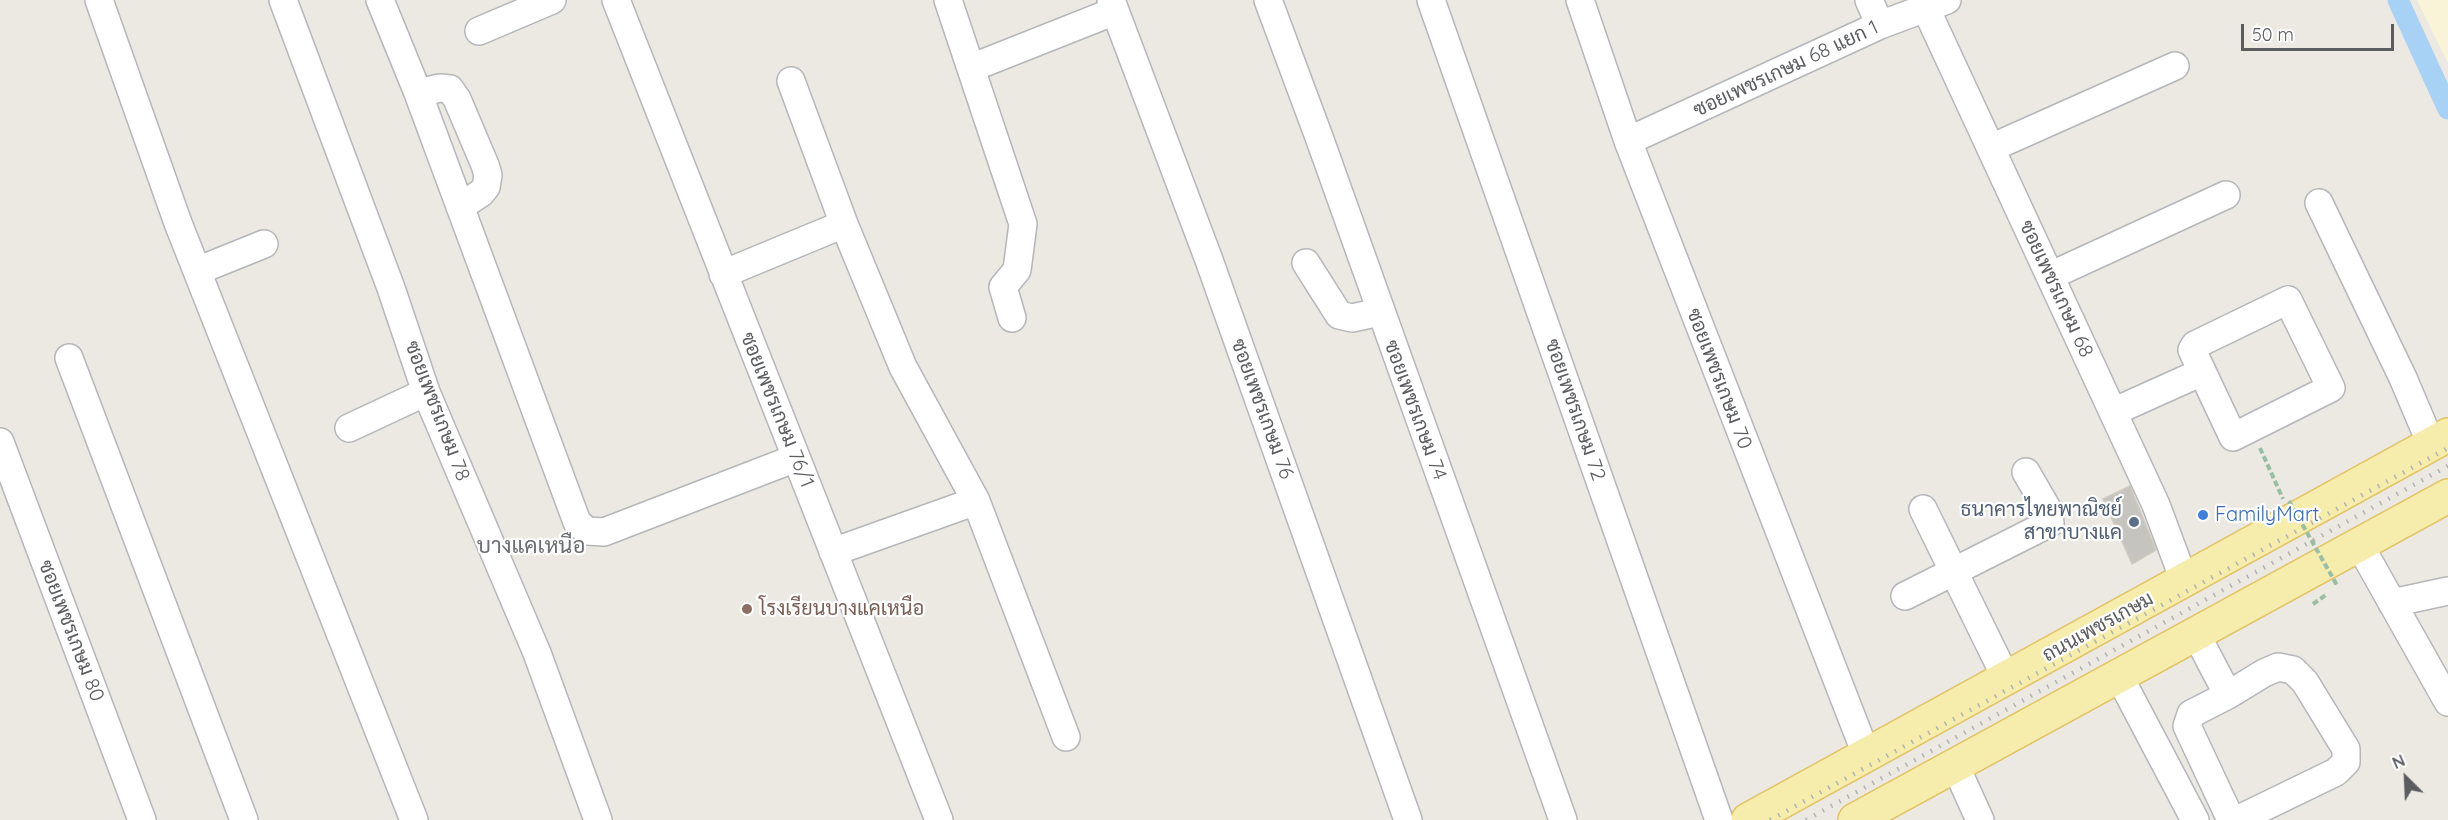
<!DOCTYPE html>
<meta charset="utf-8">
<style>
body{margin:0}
#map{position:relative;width:2448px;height:820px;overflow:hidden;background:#ebe9e1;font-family:Quicksand,sans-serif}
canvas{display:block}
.north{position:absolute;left:2376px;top:748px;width:60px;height:60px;-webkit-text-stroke:4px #fff;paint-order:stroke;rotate:336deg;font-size:16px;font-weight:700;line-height:24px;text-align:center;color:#5a5c60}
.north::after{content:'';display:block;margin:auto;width:21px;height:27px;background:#5a5c60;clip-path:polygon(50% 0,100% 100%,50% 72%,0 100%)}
.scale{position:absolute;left:2241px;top:24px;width:153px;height:27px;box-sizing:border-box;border:3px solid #5a5c60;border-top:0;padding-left:8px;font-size:18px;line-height:21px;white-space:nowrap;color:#5a5c60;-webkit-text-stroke:4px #fff;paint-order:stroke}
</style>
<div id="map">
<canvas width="2448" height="820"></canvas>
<div class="north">N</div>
<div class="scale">50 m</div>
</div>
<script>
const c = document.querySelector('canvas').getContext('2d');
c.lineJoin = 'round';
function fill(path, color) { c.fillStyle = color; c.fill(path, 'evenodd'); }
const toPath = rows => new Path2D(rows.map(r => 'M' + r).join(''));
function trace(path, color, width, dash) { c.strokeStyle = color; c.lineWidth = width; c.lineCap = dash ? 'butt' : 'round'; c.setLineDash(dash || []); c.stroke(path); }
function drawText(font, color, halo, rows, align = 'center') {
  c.font = font + ' Quicksand,Sarabun,sans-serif'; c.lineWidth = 4.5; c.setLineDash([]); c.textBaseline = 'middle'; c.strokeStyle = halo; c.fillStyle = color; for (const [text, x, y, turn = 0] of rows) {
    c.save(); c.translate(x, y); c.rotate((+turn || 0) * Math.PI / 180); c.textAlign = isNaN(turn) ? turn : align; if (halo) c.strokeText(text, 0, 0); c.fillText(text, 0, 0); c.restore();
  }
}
const commercial = toPath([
 [2417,0,2448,0,2448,63]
]);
const canal = toPath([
 [2398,0,2448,109]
]);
const building = toPath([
 [2130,486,2156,550,2132,564,2103,499,2130,486]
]);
const path = toPath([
 [2260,448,2283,499],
 [2313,604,2327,594]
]);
const minor = toPath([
 [99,0,178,223,414,820],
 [283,0,391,288,426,392,537,653,598,820],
 [380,0,418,93,577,522,587,531,604,532,796,458],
 [616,0,939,820],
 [948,0,1023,224,1017,270,1003,287,1012,318],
 [1111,0,1209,260,1408,820],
 [1268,0,1319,137,1563,820],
 [1431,0,1719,820],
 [1580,0,1628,141,1866,754],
 [1869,0,1880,25],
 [1922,0,2156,505,2184,580],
 [479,31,552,0],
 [971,68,1115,11],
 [791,81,844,224,903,367,976,501,1066,737],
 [418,93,440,88,450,89,457,99,485,165,488,175,486,187,481,193,460,207],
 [1628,141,1880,25,1947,0],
 [1991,148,2175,66],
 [2319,203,2403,378,2431,444],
 [1306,263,1339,315,1352,318,1380,312],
 [197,271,264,244],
 [723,274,844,224],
 [2050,276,2226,195],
 [2288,300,2331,388,2233,437,2192,350,2195,345,2288,300],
 [69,358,244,820],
 [2113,412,2202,372],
 [349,428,426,392],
 [0,442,142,820],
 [1923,509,2006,678],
 [2359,544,2448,702],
 [833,552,976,501],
 [1905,596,2050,523,2048,510,2026,472],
 [2392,603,2448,591],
 [2196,634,2228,695,2191,714,2187,726,2231,820],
 [2119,676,2195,820],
 [2228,695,2264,673,2278,667,2293,670,2305,682,2346,749,2346,762,2336,772,2237,820],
 [1955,765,1980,820]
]);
const major = toPath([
 [1748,820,2448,435],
 [1855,820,2448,496]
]);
const rail = toPath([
 [1770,820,2448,448],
 [1806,820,2448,466]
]);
const pathBridge = toPath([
 [2289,501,2338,587]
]);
const markers = [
 [2203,515,6,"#3f7fe0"],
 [2134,522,6,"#5c6f8a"],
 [747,609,6,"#8d6e63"]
];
const streetNames = [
 ["ซอยเพชรเกษม 68 แยก 1",1786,69,-25],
 ["ซอยเพชรเกษม 68",2056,289,65],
 ["ซอยเพชรเกษม 70",1719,379,69],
 ["ซอยเพชรเกษม 76",1262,409,70],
 ["ซอยเพชรเกษม 76/1",777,410,68],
 ["ซอยเพชรเกษม 74",1415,410,70],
 ["ซอยเพชรเกษม 72",1575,410,71],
 ["ซอยเพชรเกษม 78",437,411,69],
 ["ถนนเพชรเกษม",2098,627,-29],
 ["ซอยเพชรเกษม 80",71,631,69]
];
const serviceNames = [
 ["ธนาคารไทยพาณิชย์",2122,510],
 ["สาขาบางแค",2122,533]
];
const shopNames = [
 ["FamilyMart",2215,515]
];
const educationNames = [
 ["โรงเรียนบางแคเหนือ",759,609]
];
const quarterNames = [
 ["บางแคเหนือ",531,546]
];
fill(commercial, '#f9f3d7');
trace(canal, '#a7d1f5', 21);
fill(building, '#c6c4be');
trace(building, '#cfcbc0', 1.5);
trace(minor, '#b4b6ba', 30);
trace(major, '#e2c263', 36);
trace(path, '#98bea4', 4, [6, 3]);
trace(minor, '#fff', 27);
trace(major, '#f6ecab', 33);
trace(rail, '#b1b2b2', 4.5, [1.5, 8]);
trace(pathBridge, '#98bea4', 4, [6, 3]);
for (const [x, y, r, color] of markers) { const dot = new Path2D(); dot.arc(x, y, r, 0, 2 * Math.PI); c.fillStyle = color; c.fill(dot); trace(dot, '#fff', 2); }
drawText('20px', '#5a5c60', '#fff', streetNames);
drawText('20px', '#4e5e75', '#fff', serviceNames, 'right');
drawText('20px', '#366cbe', '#fff', shopNames, 'left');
drawText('20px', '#785e54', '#fff', educationNames, 'left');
drawText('22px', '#6b6e72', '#fff', quarterNames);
</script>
